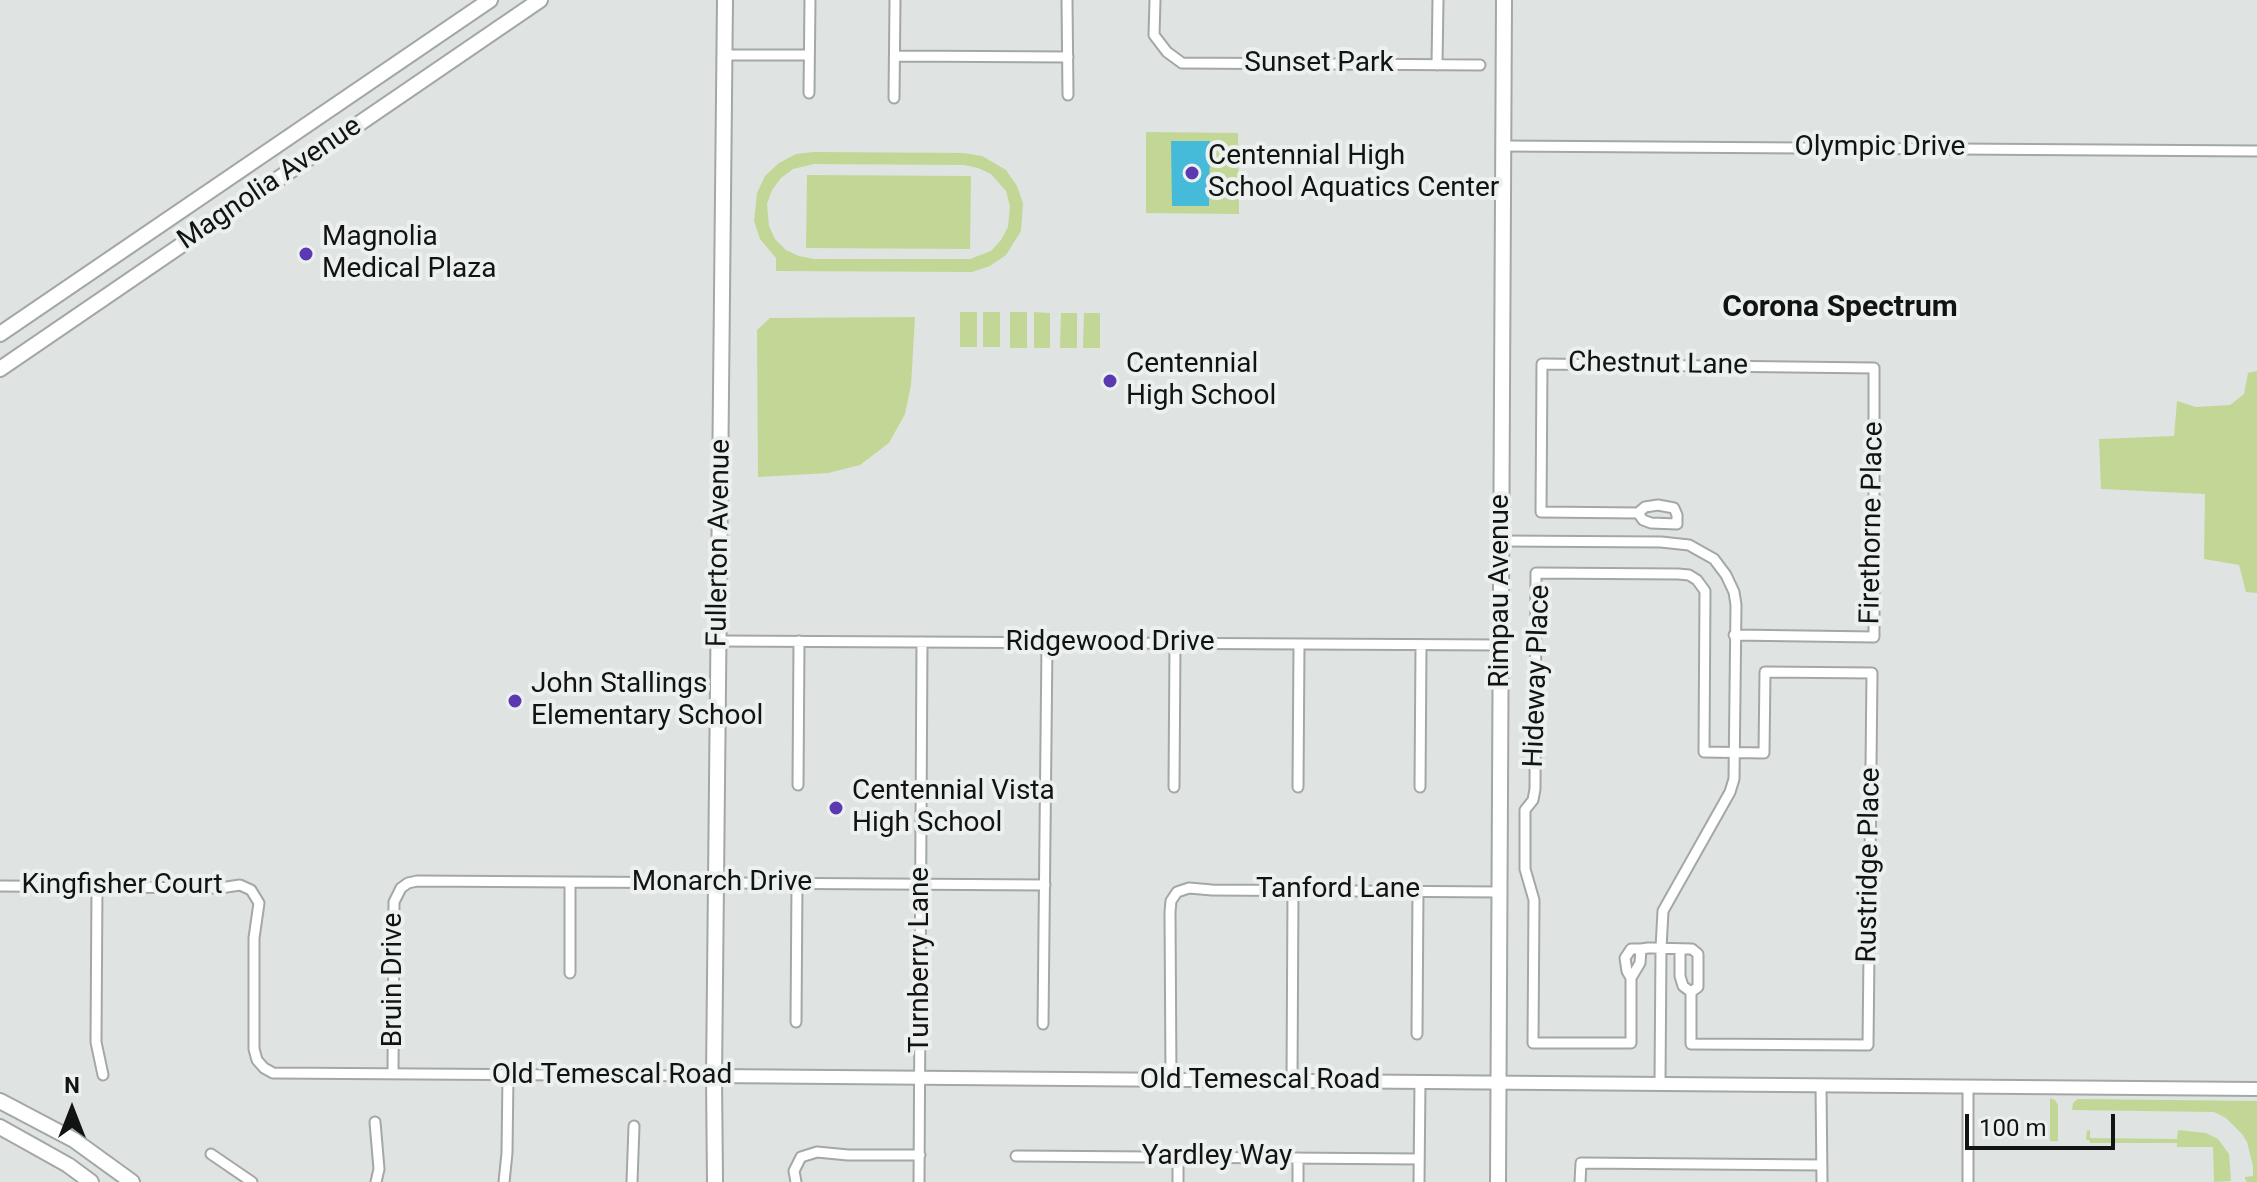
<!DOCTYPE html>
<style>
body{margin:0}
#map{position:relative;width:2257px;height:1182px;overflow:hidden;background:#dfe3e2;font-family:Roboto,sans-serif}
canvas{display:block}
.north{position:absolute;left:32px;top:1070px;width:80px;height:80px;-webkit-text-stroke:6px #ecf1ef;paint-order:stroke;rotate:0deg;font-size:22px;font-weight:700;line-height:32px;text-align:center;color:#121413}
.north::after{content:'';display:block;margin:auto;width:28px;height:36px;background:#121413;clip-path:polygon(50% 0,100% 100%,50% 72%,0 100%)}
.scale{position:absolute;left:1965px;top:1114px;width:150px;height:36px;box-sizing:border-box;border:4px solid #121413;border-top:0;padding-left:10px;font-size:24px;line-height:28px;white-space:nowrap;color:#121413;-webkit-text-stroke:6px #ecf1ef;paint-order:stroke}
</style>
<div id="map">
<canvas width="2257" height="1182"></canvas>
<div class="north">N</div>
<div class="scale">100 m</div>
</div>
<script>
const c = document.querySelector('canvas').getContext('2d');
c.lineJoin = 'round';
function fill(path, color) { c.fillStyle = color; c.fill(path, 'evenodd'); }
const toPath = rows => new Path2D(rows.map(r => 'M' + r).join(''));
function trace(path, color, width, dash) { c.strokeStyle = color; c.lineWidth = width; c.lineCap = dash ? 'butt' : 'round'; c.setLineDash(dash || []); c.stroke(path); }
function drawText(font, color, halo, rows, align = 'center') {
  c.font = font + ' Roboto,sans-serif'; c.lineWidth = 8; c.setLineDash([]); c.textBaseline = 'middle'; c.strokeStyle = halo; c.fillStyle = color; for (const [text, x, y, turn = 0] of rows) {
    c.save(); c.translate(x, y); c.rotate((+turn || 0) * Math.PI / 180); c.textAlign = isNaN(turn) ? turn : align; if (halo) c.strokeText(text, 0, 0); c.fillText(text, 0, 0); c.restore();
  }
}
const green = toPath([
 [1146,132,1238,133,1239,214,1146,213],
 [814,152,964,153,982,156,1006,170,1017,186,1023,203,1021,231,1006,255,990,266,972,272,776,271,776,258,760,239,754,221,757,193,765,176,779,163,796,154],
 [814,164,964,165,978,168,991,174,1006,191,1010,206,1008,227,1001,240,991,251,970,259,814,259,799,256,786,250,775,239,769,226,767,204,772,190,781,178,793,169],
 [807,175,971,176,970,249,806,248],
 [960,312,977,312,977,347,960,347],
 [983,312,1000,312,1000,347,983,347],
 [1010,312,1027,312,1027,348,1010,348],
 [1034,312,1050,313,1050,348,1034,348],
 [1061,313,1077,313,1077,348,1060,348],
 [1084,313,1100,313,1100,348,1083,348],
 [915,317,911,385,905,414,889,443,860,465,828,473,758,477,757,330,770,318],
 [2257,371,2257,593,2246,592,2239,565,2204,559,2205,494,2101,489,2099,439,2174,436,2177,401,2196,407,2230,405,2244,394,2248,373],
 [2050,1098,2055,1100,2058,1105,2058,1141,2050,1141],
 [2078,1099,2257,1101,2257,1182,2247,1182,2245,1179,2245,1177,2253,1176,2253,1166,2247,1142,2242,1134,2226,1118,2214,1112,2072,1110,2073,1103],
 [2090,1130,2090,1138,2177,1139,2178,1130,2206,1133,2218,1139,2229,1154,2231,1181,2214,1182,2213,1147,2177,1147,2177,1143,2090,1143,2089,1140,2086,1140,2087,1131]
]);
const water = toPath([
 [1171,141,1210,141,1209,206,1172,206]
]);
const minor = toPath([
 [1067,0,1068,95],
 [1155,0,1154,35,1167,52,1182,63,1480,65],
 [725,55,809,55],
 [895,56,1068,57],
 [1437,65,1438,0],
 [809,93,810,0],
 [894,98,895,0],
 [1503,146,2257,151],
 [1638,513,1643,520,1651,523,1677,524,1677,515,1674,508,1658,505,1645,507,1638,513,1541,512,1542,364,1874,368,1874,637,1734,635],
 [1501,541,1661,542,1689,545,1714,559,1726,575,1734,592,1736,605,1734,779,1730,792,1663,911,1661,948,1660,1083],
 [719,641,1501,645],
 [798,785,799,641],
 [1174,787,1175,644],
 [1298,787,1299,645],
 [1420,787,1421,646],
 [0,886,220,888,240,885,251,890,259,903,254,938,254,1049,257,1060,264,1068,273,1073,714,1076],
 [97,887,96,1042,103,1075],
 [1641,949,1640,963,1631,978,1627,971,1625,958,1631,949,1641,949,1648,948,1652,948,1692,949,1698,954,1698,987,1691,992,1683,986,1680,976,1680,949],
 [570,973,570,883],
 [1631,978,1631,1043,1533,1043,1534,900,1525,869,1525,810,1533,800,1535,789,1536,573,1678,574,1689,575,1697,580,1705,591,1704,752,1764,753,1765,672,1872,673,1868,1045,1691,1044,1691,992],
 [796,1022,797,883],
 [1043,1024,1047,643],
 [1417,1034,1418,890],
 [393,1074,394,902,401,888,408,883,417,881,1045,885],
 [1171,1080,1170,912,1171,901,1177,892,1189,888,1212,890,1500,892],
 [1292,1081,1293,890],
 [1821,1086,1822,1182],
 [375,1122,379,1169,376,1182],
 [211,1154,252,1182],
 [1016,1156,1419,1159],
 [504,1182,507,1153,508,1075],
 [632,1182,634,1126],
 [796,1182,794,1171,801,1157,817,1152,848,1155,920,1155],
 [919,1182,922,642],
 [1178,1182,1178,1157],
 [1298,1182,1298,1158],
 [1419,1182,1420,1081],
 [1580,1182,1581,1163,1822,1165],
 [1968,1182,1968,1086]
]);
const tertiary = toPath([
 [714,1076,2257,1089]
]);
const secondary = toPath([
 [715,1182,714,1076,725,0],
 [1498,1182,1504,0]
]);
const primary = toPath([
 [0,334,490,0],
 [0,369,540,0],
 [0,1101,74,1140,132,1182],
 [0,1127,68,1165,91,1182]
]);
const markers = [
 [1192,173,8,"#5b39b1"],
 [306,254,8,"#5b39b1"],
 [1110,381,8,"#5b39b1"],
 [515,701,8,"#5b39b1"],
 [836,808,8,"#5b39b1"]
];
const streetNames = [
 ["Sunset Park",1319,64],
 ["Olympic Drive",1880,148],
 ["Magnolia Avenue",270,184,-34],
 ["Chestnut Lane",1658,365,1],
 ["Firethorne Place",1873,523,-89],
 ["Fullerton Avenue",720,543,-89],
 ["Rimpau Avenue",1501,591,-90],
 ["Ridgewood Drive",1110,643],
 ["Hideway Place",1538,676,-88],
 ["Rustridge Place",1870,865,-89],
 ["Monarch Drive",722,883],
 ["Kingfisher Court",122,886],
 ["Tanford Lane",1338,890],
 ["Turnberry Lane",921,960,-90],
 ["Bruin Drive",394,980,-90],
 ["Old Temescal Road",612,1076],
 ["Old Temescal Road",1260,1081],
 ["Yardley Way",1217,1157]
];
const poiNames = [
 ["Centennial High",1208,157],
 ["School Aquatics Center",1208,189],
 ["Magnolia",322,238],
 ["Medical Plaza",322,270],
 ["Centennial",1126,365],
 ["High School",1126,397],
 ["John Stallings",531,685],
 ["Elementary School",531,717],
 ["Centennial Vista",852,792],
 ["High School",852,824]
];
const neighbourhoodNames = [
 ["Corona Spectrum",1840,308]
];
fill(green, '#c2d795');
fill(water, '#46bad9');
trace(minor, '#a3a7a5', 13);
trace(tertiary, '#a3a7a5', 16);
trace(secondary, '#a3a7a5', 18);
trace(primary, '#a3a7a5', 18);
trace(minor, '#fff', 9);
trace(tertiary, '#fff', 12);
trace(secondary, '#fff', 14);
trace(primary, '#fff', 14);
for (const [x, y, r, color] of markers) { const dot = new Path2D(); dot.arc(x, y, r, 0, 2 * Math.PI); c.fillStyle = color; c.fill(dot); trace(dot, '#ecf1ef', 3); }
drawText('28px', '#121413', '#ecf1ef', streetNames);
drawText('28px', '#121413', '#ecf1ef', poiNames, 'left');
drawText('bold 30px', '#121413', '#ecf1ef', neighbourhoodNames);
</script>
